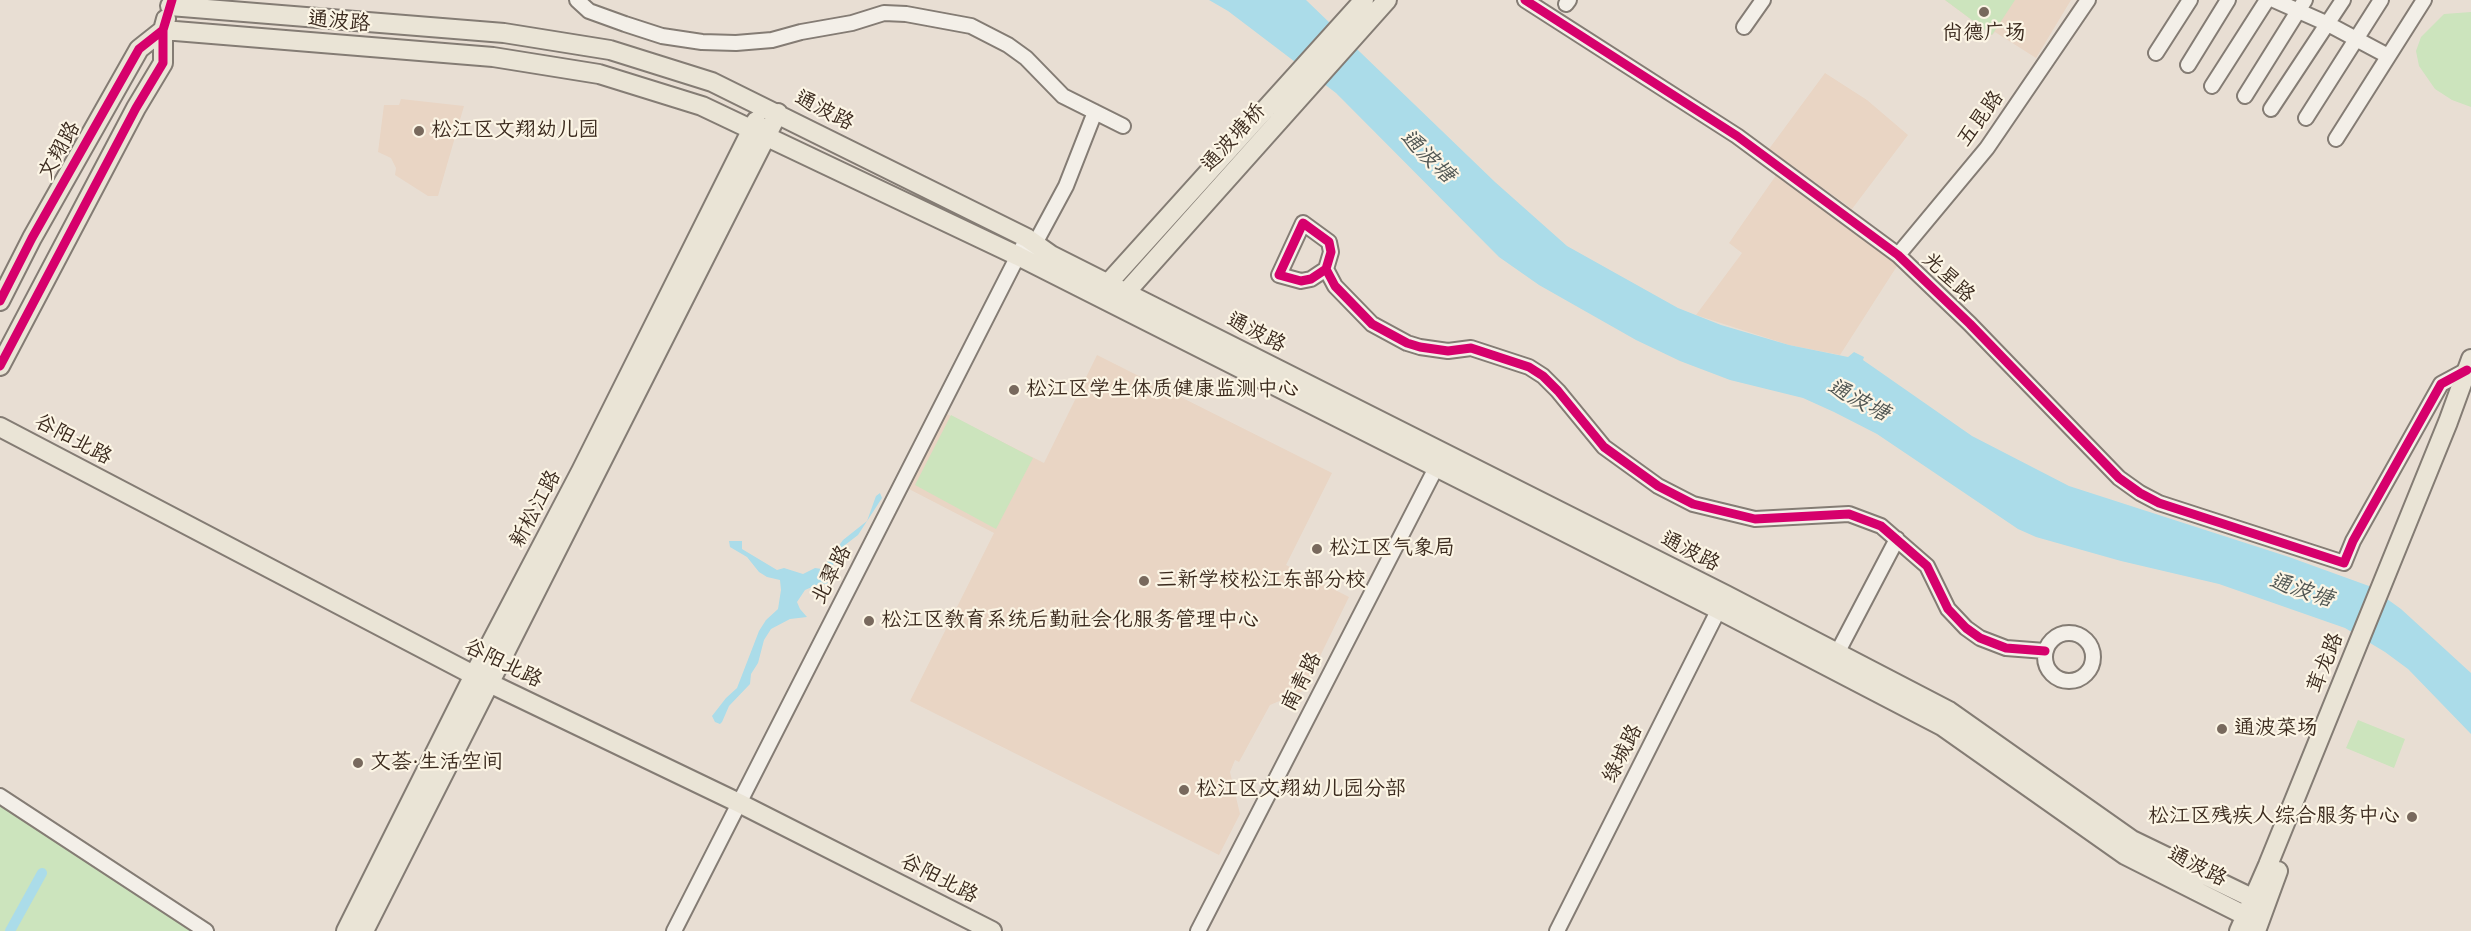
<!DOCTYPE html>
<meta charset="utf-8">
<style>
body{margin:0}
canvas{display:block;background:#e8ded3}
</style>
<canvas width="2471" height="931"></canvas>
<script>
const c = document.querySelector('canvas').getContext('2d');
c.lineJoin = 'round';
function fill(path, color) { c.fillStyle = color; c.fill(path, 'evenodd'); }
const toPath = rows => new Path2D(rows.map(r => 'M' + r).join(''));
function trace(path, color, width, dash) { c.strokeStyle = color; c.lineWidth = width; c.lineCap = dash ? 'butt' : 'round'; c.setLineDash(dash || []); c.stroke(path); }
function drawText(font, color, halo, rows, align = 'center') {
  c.font = font + ' Pangolin,"LXGW WenKai TC",sans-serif'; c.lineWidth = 4.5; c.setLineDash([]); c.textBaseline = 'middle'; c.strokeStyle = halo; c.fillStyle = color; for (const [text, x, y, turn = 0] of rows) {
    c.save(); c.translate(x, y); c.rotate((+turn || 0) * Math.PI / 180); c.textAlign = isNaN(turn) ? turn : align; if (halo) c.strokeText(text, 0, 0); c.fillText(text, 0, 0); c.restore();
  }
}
const built = toPath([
 [1945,0,2071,0,2036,58,1995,32,1992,35],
 [1825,73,1867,100,1908,135,1852,209,1769,149],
 [401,99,464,106,438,196,428,196,395,175,396,168,391,158,378,152,384,105,399,105],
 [1779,171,1899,263,1840,355,1789,345,1696,315,1742,253,1729,243],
 [1097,355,1332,473,1286,565,1349,597,1303,691,1270,705,1239,762,1235,760,1230,772,1240,814,1219,855,910,701,994,533,907,488,945,413,1044,463]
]);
const green = toPath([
 [1945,0,2015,0,1992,35],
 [2471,12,2471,107,2452,100,2435,89,2419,66,2416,51,2421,37,2444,14],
 [951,415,1033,458,996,529,915,485],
 [2358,720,2405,739,2394,768,2346,748],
 [0,804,194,931,0,931]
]);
const water = toPath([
 [1209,0,1306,0,1495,182,1567,246,1678,308,1721,325,1789,345,1848,357,1854,352,1864,357,1863,360,1972,436,2069,486,2289,557,2369,586,2401,609,2471,673,2471,734,2408,669,2385,652,2345,628,2219,584,2121,561,2036,537,2018,529,1877,434,1834,412,1803,398,1730,380,1680,361,1636,340,1539,285,1499,257,1336,93,1228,11],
 [880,493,882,498,858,535,845,545,830,570,827,584,819,584,805,590,797,602,800,609,807,617,790,619,771,629,764,640,758,663,751,674,750,684,729,706,722,722,720,724,715,722,712,716,726,698,737,688,759,631,766,620,778,609,781,590,780,580,767,577,759,572,747,557,730,547,729,541,742,541,742,549,777,570,784,568,803,574,815,568,822,569,843,540,867,521,876,496]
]);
const canal = toPath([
 [10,931,42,873]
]);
const minor = toPath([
 [577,0,589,11,625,24,662,36,702,42,736,43,772,40,801,32,852,23,884,13,906,14,971,26,1008,45,1026,58,1063,96,1123,126],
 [1525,0,1737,136,1898,255,1970,324,2119,478,2140,493,2159,503,2344,563,2353,541,2441,384,2467,370],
 [2274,0,2328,24,2388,56],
 [1566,4,1569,0],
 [1744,27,1763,0],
 [2156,53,2190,0],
 [2188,65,2228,0],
 [2212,86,2267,0],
 [2245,96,2305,0],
 [2271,109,2343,0],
 [2306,118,2381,0],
 [2336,139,2424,0],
 [1031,251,1066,186,1095,112],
 [1898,255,1987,148,2088,0],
 [1326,269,1311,279,1301,281,1279,275,1303,223,1329,242,1331,252,1326,269,1335,286,1372,324,1407,343,1420,347,1448,351,1471,348,1529,367,1543,376,1558,391,1604,447,1658,486,1693,504,1755,519,1849,514,1881,526,1927,566,1948,609,1966,628,1980,638,2006,648,2045,651],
 '2045 657a24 24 0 1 1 48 0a24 24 0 1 1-48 0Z',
 [1834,659,1897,539],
 [0,796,206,931],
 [674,931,1027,238],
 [1198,931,1440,460],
 [1557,931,1722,603]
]);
const major = toPath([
 [170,6,504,33,610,50,712,82,1027,238,1051,255,1726,595,1949,711,2132,840,2254,899],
 [163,30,493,57,599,74,702,106,1018,256,1719,610,1942,726,2125,855,2246,916],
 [1102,290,1364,0],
 [1120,299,1387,0],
 [0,301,32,238,139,49,163,30],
 [0,366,136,108,163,63,163,30,166,19],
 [0,427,483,680,739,803,992,931],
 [346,931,474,675,581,471,756,121],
 [364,931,778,113],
 [2239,931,2268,865,2448,422,2471,359],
 [2256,931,2278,871]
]);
const cycleway = toPath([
 [1525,0,1737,136,1898,255,1970,324,2119,478,2140,493,2159,503,2344,563,2353,541,2441,384,2467,370],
 [1326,269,1311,279,1301,281,1279,275,1303,223,1329,242,1331,252,1326,269,1335,286,1372,324,1407,343,1420,347,1448,351,1471,348,1529,367,1543,376,1558,391,1604,447,1658,486,1693,504,1755,519,1849,514,1881,526,1927,566,1948,609,1966,628,1980,638,2006,648,2045,651],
 [0,301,32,238,139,49,163,30],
 [0,366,136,108,163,63,163,30,172,0]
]);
const markers = [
 [1984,12,6,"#78695d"],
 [419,131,6,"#78695d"],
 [1014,390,6,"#78695d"],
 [1317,549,6,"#78695d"],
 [1144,581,6,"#78695d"],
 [869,621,6,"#78695d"],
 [2222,729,6,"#78695d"],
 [358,763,6,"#78695d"],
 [1184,790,6,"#78695d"],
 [2412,817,6,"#78695d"]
];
const streetNames = [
 ["通波路",339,22,5],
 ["通波路",824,111,27],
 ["五昆路",1981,119,-54],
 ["通波塘桥",1234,138,-48],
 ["文翔路",60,151,-61],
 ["光星路",1948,278,43],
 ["通波路",1256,333,27],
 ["谷阳北路",73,440,28],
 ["新松江路",536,509,-62],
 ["通波路",1690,552,27],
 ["北翠路",832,575,-63],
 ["茸龙路",2326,663,-68],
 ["谷阳北路",503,664,26],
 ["南青路",1302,682,-63],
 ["绿城路",1623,754,-63],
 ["通波路",2197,867,27],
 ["谷阳北路",939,879,27]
];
const poiNames = [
 ["尚德广场",1984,34,"center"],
 ["松江区文翔幼儿园",431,131],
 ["松江区学生体质健康监测中心",1026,390],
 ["松江区气象局",1329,549],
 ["三新学校松江东部分校",1156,581],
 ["松江区教育系统后勤社会化服务管理中心",881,621],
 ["通波菜场",2234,729],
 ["文荟·生活空间",370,763],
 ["松江区文翔幼儿园分部",1196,790],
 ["松江区残疾人综合服务中心",2400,817,"right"]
];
const waterNames = [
 ["通波塘",1427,157,44],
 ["通波塘",1858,401,28],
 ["通波塘",2301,591,18]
];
fill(built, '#e9d5c4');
fill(green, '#cce4bd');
fill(water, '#abdce9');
trace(canal, '#abdce9', 10);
trace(minor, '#847c74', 18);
trace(major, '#847c74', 22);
trace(minor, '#f3efe8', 14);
trace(major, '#eae4d6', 18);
trace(cycleway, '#d6006c', 9);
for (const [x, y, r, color] of markers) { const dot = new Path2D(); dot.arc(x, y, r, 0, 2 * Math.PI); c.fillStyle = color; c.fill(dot); trace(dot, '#fcf5e5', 2); }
drawText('21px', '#3b2a1e', '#fcf5e5', streetNames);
drawText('21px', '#3b2a1e', '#fcf5e5', poiNames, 'left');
drawText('italic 22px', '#505653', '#fcf5e5', waterNames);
</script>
